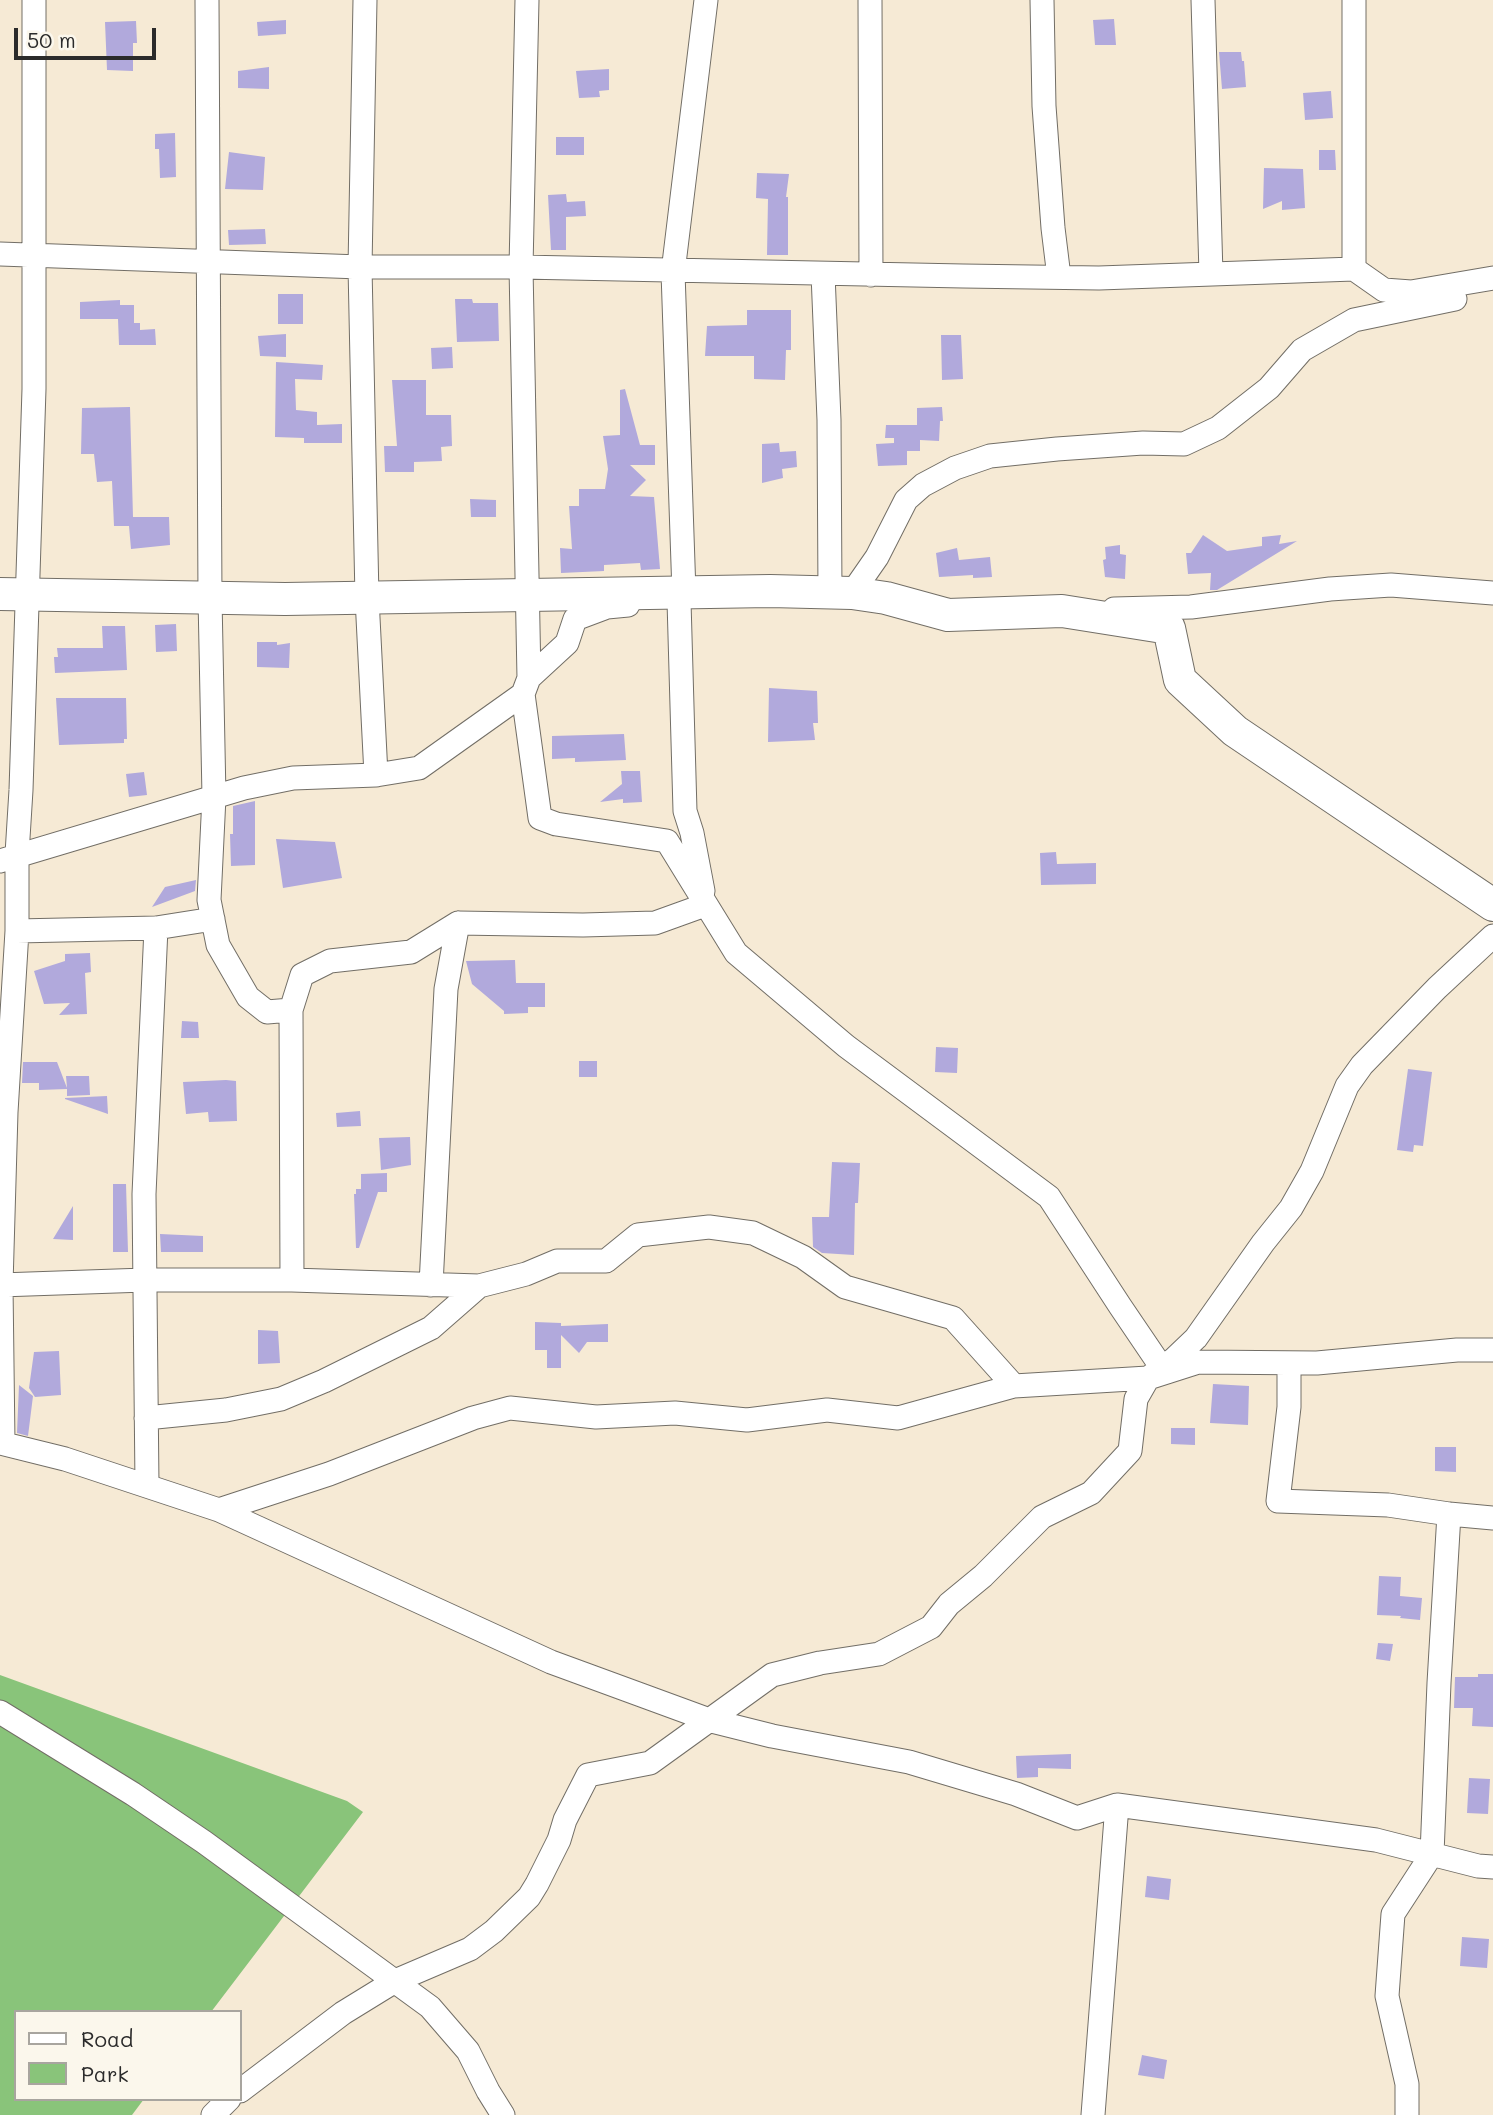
<!DOCTYPE html>
<style>
body{margin:0}
#map{position:relative;width:1493px;height:2115px;overflow:hidden;background:#f6ead5;font-family:Mali,sans-serif}
canvas{display:block}
.legend{position:absolute;left:14px;top:2010px;width:228px;height:91px;box-sizing:border-box;background:#fbf7ec;border:2px solid #a8a59f;margin:0;padding:9px 12px;list-style:none;font-size:21px;color:#2b2b2b}
.legend li{display:flex;align-items:center;gap:14px;height:35px}
.legend b{width:35px;border:2px solid #a8a59f}
.scale{position:absolute;left:14px;top:28px;width:142px;height:32px;box-sizing:border-box;border:4px solid #2b2b2b;border-top:0;padding-left:9px;font-size:21px;line-height:24px;white-space:nowrap;color:#2b2b2b;-webkit-text-stroke:5px #fbf7ec;paint-order:stroke}
</style>
<div id="map">
<canvas width="1493" height="2115"></canvas>
<ul class="legend">
<li><b style="height:9px;background:#fff"></b>Road</li>
<li><b style="height:19px;background:#89c47a"></b>Park</li>
</ul>
<div class="scale">50 m</div>
</div>
<script>
const c = document.querySelector('canvas').getContext('2d');
c.lineJoin = 'round';
function fill(path, color) { c.fillStyle = color; c.fill(path, 'evenodd'); }
const toPath = rows => new Path2D(rows.map(r => 'M' + r).join(''));
function trace(path, color, width, dash) { c.strokeStyle = color; c.lineWidth = width; c.lineCap = dash ? 'butt' : 'round'; c.setLineDash(dash || []); c.stroke(path); }
const green = toPath([
 [0,1675,347,1801,363,1812,211,2012,16,2012,16,2099,144,2099,132,2115,0,2115]
]);
const building = toPath([
 [1114,19,1116,45,1095,45,1093,20],
 [286,20,286,34,258,36,257,22],
 [136,21,137,43,133,43,133,71,107,70,105,22],
 [1219,52,1241,52,1242,61,1244,61,1246,87,1222,89],
 [269,67,269,89,238,88,238,71],
 [609,69,609,90,599,91,600,97,579,98,576,71],
 [1331,91,1333,118,1305,120,1303,93],
 [175,133,176,177,160,178,159,149,155,149,155,134],
 [556,137,584,137,584,155,556,155],
 [1319,150,1335,150,1336,170,1319,170],
 [229,152,265,157,263,190,225,189],
 [1264,168,1303,169,1305,208,1282,210,1282,201,1263,209],
 [757,173,789,174,786,197,788,197,788,255,767,255,768,199,756,198],
 [566,194,567,202,585,201,586,216,566,217,566,250,551,250,548,195],
 [265,229,266,244,229,245,228,230],
 [278,294,303,294,303,324,278,324],
 [455,299,472,299,473,303,498,303,499,341,457,342],
 [120,300,120,305,134,305,134,323,140,323,140,330,155,329,156,345,119,345,118,319,80,319,80,302],
 [747,310,791,310,791,350,786,350,785,380,754,379,754,356,705,356,707,326,747,325],
 [286,334,286,357,260,356,258,336],
 [941,335,961,335,963,379,942,380],
 [452,347,453,368,432,369,431,348],
 [276,362,323,365,322,380,295,379,296,410,317,412,317,425,342,424,342,443,304,443,304,438,275,437],
 [392,380,426,380,426,415,451,415,452,446,441,447,442,461,414,462,414,472,385,472,384,446,397,446],
 [625,389,640,445,655,445,655,465,630,465,646,480,630,496,654,497,660,569,641,570,640,563,604,565,604,571,561,573,560,548,572,549,569,506,579,506,579,489,605,489,608,469,603,436,620,435,620,390],
 [130,407,133,517,169,517,170,545,131,549,129,526,114,526,112,481,97,482,94,454,81,454,82,408],
 [942,407,943,421,940,421,939,441,920,440,920,451,907,451,907,465,878,466,876,444,894,443,894,438,885,438,886,425,917,425,917,408],
 [779,443,780,452,796,451,797,467,782,469,783,478,762,483,762,444],
 [470,499,496,500,496,517,471,517],
 [1203,535,1227,551,1262,546,1262,537,1281,535,1279,544,1297,541,1217,590,1210,590,1211,573,1188,574,1186,553,1191,553],
 [1120,545,1120,554,1126,555,1125,579,1105,577,1103,560,1106,559,1105,547],
 [957,548,959,560,990,557,992,577,973,578,973,575,939,577,936,553],
 [176,624,177,651,156,652,155,625],
 [102,626,125,626,127,670,55,673,54,657,58,657,57,648,103,648],
 [257,642,277,642,277,645,290,643,289,668,257,667],
 [769,688,817,691,818,723,813,723,815,740,768,742],
 [56,698,126,698,127,739,124,739,124,743,59,745],
 [624,734,626,760,575,762,575,758,552,759,552,736],
 [621,771,640,771,642,802,623,803,623,799,600,802,622,784],
 [144,772,147,795,129,797,126,774],
 [255,801,255,865,231,866,230,834,233,834,233,806],
 [276,839,335,842,342,878,283,888],
 [1056,852,1057,864,1096,863,1096,884,1041,885,1040,853],
 [196,880,195,891,152,907,165,887],
 [90,953,91,972,85,973,87,1014,59,1015,70,1003,44,1004,34,971,65,961,65,954],
 [515,960,516,983,545,983,545,1007,528,1007,528,1013,504,1014,504,1011,472,984,466,961],
 [182,1021,198,1022,199,1038,181,1038],
 [936,1047,958,1048,957,1073,935,1072],
 [579,1061,597,1061,597,1077,579,1077],
 [23,1062,57,1062,67,1088,66,1076,89,1076,90,1095,67,1096,67,1089,39,1090,39,1083,22,1083],
 [1408,1069,1432,1072,1423,1146,1414,1145,1413,1152,1397,1150],
 [226,1080,236,1081,237,1121,209,1122,208,1112,186,1114,183,1082],
 [107,1096,108,1114,65,1099,65,1098],
 [360,1111,361,1126,337,1127,336,1113],
 [410,1137,411,1165,381,1170,379,1138],
 [832,1162,860,1163,858,1203,855,1203,854,1255,822,1253,813,1247,812,1217,829,1217],
 [387,1173,387,1192,378,1192,359,1248,356,1248,354,1194,356,1194,356,1189,361,1189,361,1174],
 [113,1184,126,1184,128,1252,113,1252],
 [73,1206,73,1240,53,1239],
 [160,1234,203,1236,203,1252,161,1252],
 [535,1322,561,1323,561,1326,608,1324,608,1342,587,1342,579,1353,561,1335,561,1368,547,1368,547,1350,535,1350],
 [258,1330,278,1331,280,1363,258,1364],
 [59,1351,61,1395,35,1397,29,1388,34,1352],
 [1213,1384,1249,1386,1248,1425,1210,1423],
 [19,1385,33,1396,28,1436,17,1433],
 [1171,1428,1195,1428,1195,1445,1171,1444],
 [1435,1447,1456,1447,1456,1472,1435,1471],
 [1379,1576,1401,1577,1400,1596,1422,1598,1420,1620,1400,1618,1401,1616,1377,1615],
 [1378,1643,1393,1644,1390,1661,1376,1659],
 [1478,1674,1493,1674,1493,1727,1472,1726,1473,1708,1454,1708,1455,1677,1478,1677],
 [1071,1754,1071,1769,1038,1768,1038,1777,1017,1778,1016,1756],
 [1469,1778,1490,1779,1488,1814,1467,1813],
 [1147,1876,1171,1879,1169,1900,1145,1897],
 [1462,1937,1489,1939,1487,1968,1460,1966],
 [1142,2055,1167,2060,1164,2079,1138,2075]
]);
const street = toPath([
 [207,0,210,598,214,797,209,900,218,945,248,997,267,1012,291,1010],
 [365,0,360,267,367,598,376,775],
 [870,0,871,275],
 [1042,0,1044,106,1053,228,1059,277],
 [1203,0,1211,274],
 [1354,0,1354,269],
 [0,254,360,267,521,267,963,276,1099,278,1354,269,1384,290,1411,292,1493,278],
 [823,274,829,420,830,594],
 [840,594,852,593,877,557,906,500,923,485,955,468,990,456,1057,449,1143,443,1184,444,1218,428,1269,388,1302,350,1354,320,1455,299],
 [1114,609,1191,607,1330,589,1391,585,1493,593],
 [529,678,567,643,575,619,607,607,628,605],
 [523,694,540,818,556,824,667,841,736,953,846,1046,1049,1197,1120,1306,1162,1368,1167,1372],
 [0,861,244,788,293,778,376,775,419,768,523,694,529,678,521,267,527,0],
 [703,891,692,833,685,811,679,601,684,593,673,272,706,0],
 [17,931,156,928,213,919],
 [292,1280,291,1010,302,975,330,961,411,952,458,923,583,925,655,923,705,905],
 [0,1285,145,1280,292,1280,479,1286,526,1274,557,1261,606,1261,638,1235,709,1227,753,1233,803,1257,845,1287,953,1318,1014,1386],
 [431,1285,446,989,458,923],
 [1289,1363,1289,1407,1278,1501,1388,1505,1449,1514,1493,1518],
 [146,1418,226,1410,281,1399,324,1381,431,1328,479,1286],
 [0,1443,65,1459,219,1510,551,1662,712,1721,772,1736,909,1762,1016,1794,1077,1818,1117,1805,1376,1840,1478,1866,1493,1867],
 [3,1443,1,1285,6,1112,17,931,17,854,21,790,34,389,34,0],
 [147,1485,144,1194,156,928],
 [219,1510,329,1474,473,1418,510,1408,596,1417,675,1413,747,1420,827,1410,898,1418,1014,1386,1148,1378,1198,1362,1317,1363,1457,1350,1493,1350],
 [0,1712,133,1794,204,1842,430,2007,468,2051,488,2091,503,2115],
 [240,2091,343,2013,395,1981,470,1949,494,1931,529,1897,537,1884,559,1840,565,1820,588,1775,650,1763,772,1675,820,1663,879,1654,931,1627,949,1604,983,1576,1042,1517,1091,1493,1130,1451,1136,1399,1148,1378,1174,1359,1196,1338,1263,1243,1291,1208,1312,1171,1347,1086,1362,1065,1437,988,1493,936],
 [213,2115,229,2099],
 [1093,2115,1117,1805],
 [1407,2115,1407,2084,1387,1996,1393,1914,1432,1854,1439,1683,1449,1514]
]);
const secondary = toPath([
 [0,594,285,599,770,591,852,593,886,598,948,615,1062,611,1169,628,1180,680,1235,731,1493,905]
]);
fill(green, '#89c47a');
fill(building, '#b1a9dc');
trace(street, '#726e66', 25);
trace(secondary, '#726e66', 34);
trace(street, '#fff', 23);
trace(secondary, '#fff', 32);
</script>
